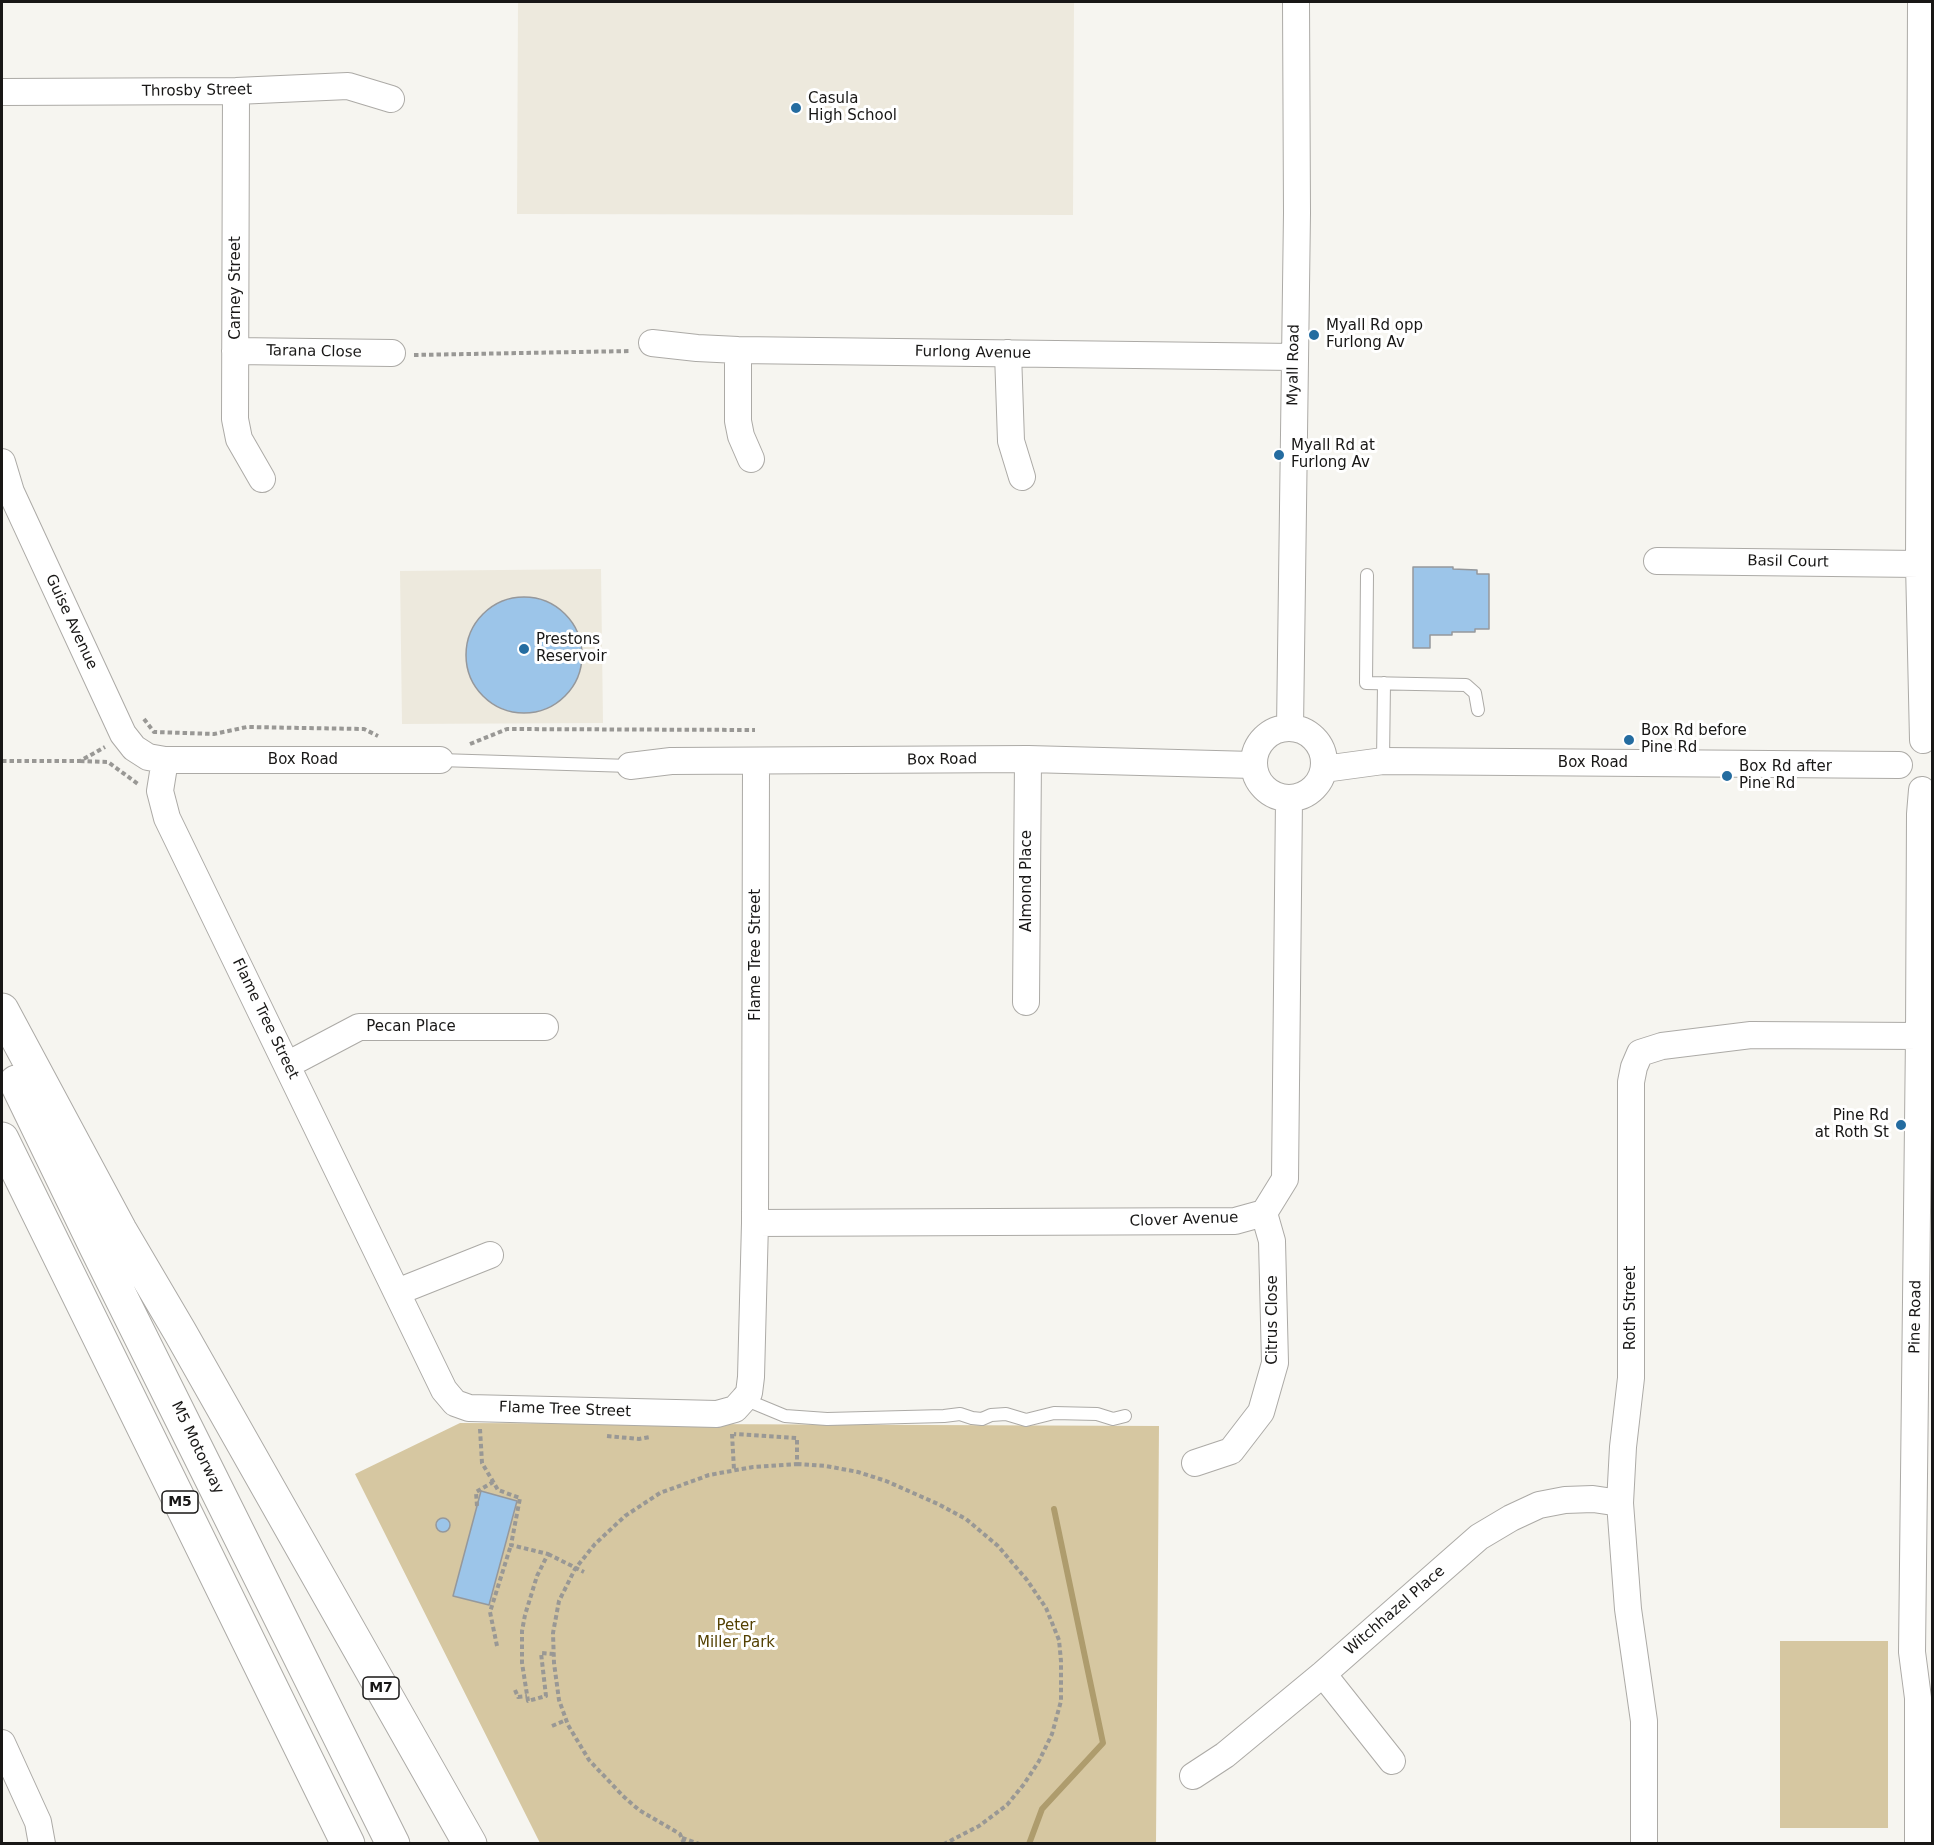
<!DOCTYPE html>
<style>
body{margin:0}
#map{position:relative;width:1934px;height:1845px;overflow:hidden;background:#f6f5f0;font-family:"DejaVu Sans",sans-serif}
canvas{display:block}
.frame{position:absolute;inset:0;border:3px solid #181716;pointer-events:none}
</style>
<div id="map">
<canvas width="1934" height="1845"></canvas>
<div class="frame"></div>
</div>
<script>
const c = document.querySelector('canvas').getContext('2d');
c.lineJoin = 'round';
function fill(path, color) { c.fillStyle = color; c.fill(path, 'evenodd'); }
const toPath = rows => new Path2D(rows.map(r => 'M' + r).join(''));
function trace(path, color, width, dash) { c.strokeStyle = color; c.lineWidth = width; c.lineCap = dash ? 'butt' : 'round'; c.setLineDash(dash || []); c.stroke(path); }
function drawText(font, color, halo, rows, align = 'center') {
  c.font = font + ' "DejaVu Sans",sans-serif'; c.lineWidth = 6; c.setLineDash([]); c.textBaseline = 'middle'; c.strokeStyle = halo; c.fillStyle = color; for (const [text, x, y, turn = 0] of rows) {
    c.save(); c.translate(x, y); c.rotate((+turn || 0) * Math.PI / 180); c.textAlign = isNaN(turn) ? turn : align; if (halo) c.strokeText(text, 0, 0); c.fillText(text, 0, 0); c.restore();
  }
}
const built = toPath([
 [518,2,1074,2,1073,215,517,214],
 [601,569,603,723,402,724,400,571]
]);
const green = toPath([
 [460,1423,1159,1426,1156,1843,540,1843,355,1474],
 [1780,1641,1888,1641,1888,1828,1780,1828]
]);
const stream = toPath([
 [1029,1844,1042,1809,1103,1743,1054,1509]
]);
const building = toPath([
 [1413,567,1453,567,1453,569,1477,570,1477,574,1489,574,1489,629,1475,629,1475,632,1452,632,1452,635,1430,635,1430,648,1413,648,1413,567],
 '466 655a58 58 0 1 1 116 0a58 58 0 1 1-116 0Z',
 [481,1491,517,1501,489,1605,453,1596,481,1491],
 '436 1525a7 7 0 1 1 14 0a7 7 0 1 1-14 0Z'
]);
const path = toPath([
 [414,355,631,351],
 [144,719,154,732,214,734,247,727,364,729,378,736],
 [470,744,507,729,755,730],
 [2,761,80,761,105,747],
 [80,761,108,762,138,784],
 [480,1429,482,1463,498,1490,520,1498,511,1545,548,1554,537,1576,525,1615,522,1631,522,1663,528,1701,546,1696,541,1653,554,1654],
 [732,1434,734,1470],
 [607,1436,639,1439,650,1437],
 [797,1464,826,1466,858,1472,886,1481,938,1504,966,1519,998,1546,1027,1580,1046,1608,1059,1640,1061,1661,1061,1701,1052,1734,1039,1761,1024,1784,1007,1805,979,1826,944,1844],
 [477,1506,476,1492,493,1482],
 [548,1554,584,1572],
 [497,1646,490,1612,511,1545],
 [515,1690,518,1697,527,1696],
 [552,1726,566,1720],
 [682,1838,699,1844],
 [684,1844,680,1834,639,1810,623,1796,589,1760,568,1725,559,1700,554,1663,553,1633,559,1601,575,1569,595,1544,625,1516,660,1493,709,1475,753,1467,797,1464,797,1438,734,1434]
]);
const service = toPath([
 [1367,575,1366,683,1466,685,1475,693,1478,710],
 [440,760,630,766],
 [1383,761,1384,683],
 [744,1399,785,1416,827,1419,944,1416,960,1414,972,1418,982,1419,991,1415,1006,1414,1026,1420,1054,1413,1097,1414,1113,1419,1125,1416]
]);
const minor = toPath([
 [1921,2,1919,564,1923,740],
 [236,91,235,419,239,439,262,479],
 [2,92,236,91,348,86,391,99],
 [652,343,697,348,738,350,1294,357],
 [738,350,738,421,741,436,751,459],
 [235,351,392,353],
 [1008,353,1011,441,1022,477],
 [2,462,11,492,123,734,134,748,148,757,165,760,440,760],
 [1657,561,1919,564],
 '1254 763a35 35 0 1 1 70 0a35 35 0 1 1-70 0Z',
 [1290,728,1297,213,1296,2],
 [165,760,160,791,167,818,444,1390,455,1403,469,1408,717,1414,735,1409,744,1399,749,1393,751,1377,755,1223,756,762],
 [630,766,671,761,1028,759,1253,765],
 [1324,769,1383,761,1899,765],
 [1026,1002,1028,759],
 [287,1065,359,1027,545,1027],
 [755,1223,1235,1221,1264,1213,1285,1179,1289,799],
 [397,1292,490,1255],
 [1195,1463,1231,1451,1261,1412,1275,1363,1272,1241,1264,1213],
 [1323,1674,1392,1761],
 [2,1743,38,1822,42,1844],
 [1193,1776,1225,1755,1323,1674,1479,1537,1511,1518,1539,1505,1565,1500,1593,1499,1620,1503],
 [1644,1844,1644,1721,1628,1609,1620,1503,1623,1447,1631,1378,1631,1082,1634,1067,1640,1053,1662,1046,1751,1035,1919,1036],
 [1918,1844,1918,1698,1912,1652,1919,1036,1920,814,1922,790]
]);
const motorway = toPath([
 [2,1010,120,1230,180,1332,470,1844],
 [16,1082,96,1247,393,1844],
 [2,1139,348,1844]
]);
const markers = [
 [796,108,6,"#246ca0"],
 [1314,335,6,"#246ca0"],
 [1279,455,6,"#246ca0"],
 [524,649,6,"#246ca0"],
 [1629,740,6,"#246ca0"],
 [1727,776,6,"#246ca0"],
 [1901,1125,6,"#246ca0"]
];
const shields = [
 [180,1502,36],
 [381,1688,36]
];
const shieldNames = [
 ["M5",180,1502],
 ["M7",381,1688]
];
const streetNames = [
 ["Throsby Street",197,91,-1],
 ["Carney Street",236,288,-90],
 ["Tarana Close",314,352,1],
 ["Furlong Avenue",973,353,1],
 ["Myall Road",1294,365,-89],
 ["Basil Court",1788,562,1],
 ["Guise Avenue",71,622,65],
 ["Box Road",303,760],
 ["Box Road",942,760,-1],
 ["Box Road",1593,763],
 ["Almond Place",1027,881,-90],
 ["Flame Tree Street",756,955,-90],
 ["Flame Tree Street",265,1019,64],
 ["Pecan Place",411,1027],
 ["Clover Avenue",1184,1220,-2],
 ["Roth Street",1631,1308,-90],
 ["Pine Road",1916,1317,-89],
 ["Citrus Close",1273,1320,-90],
 ["Flame Tree Street",565,1410,2],
 ["M5 Motorway",197,1448,64],
 ["Witchhazel Place",1395,1611,-41]
];
const poiNames = [
 ["Casula",808,99],
 ["High School",808,116],
 ["Myall Rd opp",1326,326],
 ["Furlong Av",1326,343],
 ["Myall Rd at",1291,446],
 ["Furlong Av",1291,463],
 ["Prestons",536,640],
 ["Reservoir",536,657],
 ["Box Rd before",1641,731],
 ["Pine Rd",1641,748],
 ["Box Rd after",1739,767],
 ["Pine Rd",1739,784],
 ["Pine Rd",1889,1116,"right"],
 ["at Roth St",1889,1133,"right"]
];
const parkNames = [
 ["Peter",736,1626],
 ["Miller Park",736,1643]
];
fill(built, '#ede9dd');
fill(green, '#d6c7a1');
trace(stream, '#ae9c6d', 6);
fill(building, '#9cc5e9');
trace(building, '#95989c', 1.5);
trace(service, '#acaaa6', 14);
trace(minor, '#acaaa6', 28);
trace(motorway, '#acaaa6', 35);
trace(path, '#999895', 4, [4.5, 3]);
trace(service, '#fff', 12);
trace(minor, '#fff', 26);
trace(motorway, '#fff', 33);
for (const [x, y, r, color] of markers) { const dot = new Path2D(); dot.arc(x, y, r, 0, 2 * Math.PI); c.fillStyle = color; c.fill(dot); trace(dot, '#fff', 2); }
for (const [x, y, w] of shields) { const box = new Path2D(); box.roundRect(x - w / 2, y - 11, w, 22, 4.5); c.fillStyle = '#fff'; c.fill(box); trace(box, '#181716', 1.5); }
drawText('bold 14px', '#181716', null, shieldNames);
drawText('15px', '#181716', '#fff', streetNames);
drawText('15px', '#181716', '#fff', poiNames, 'left');
drawText('15px', '#544103', '#fff', parkNames);
</script>
